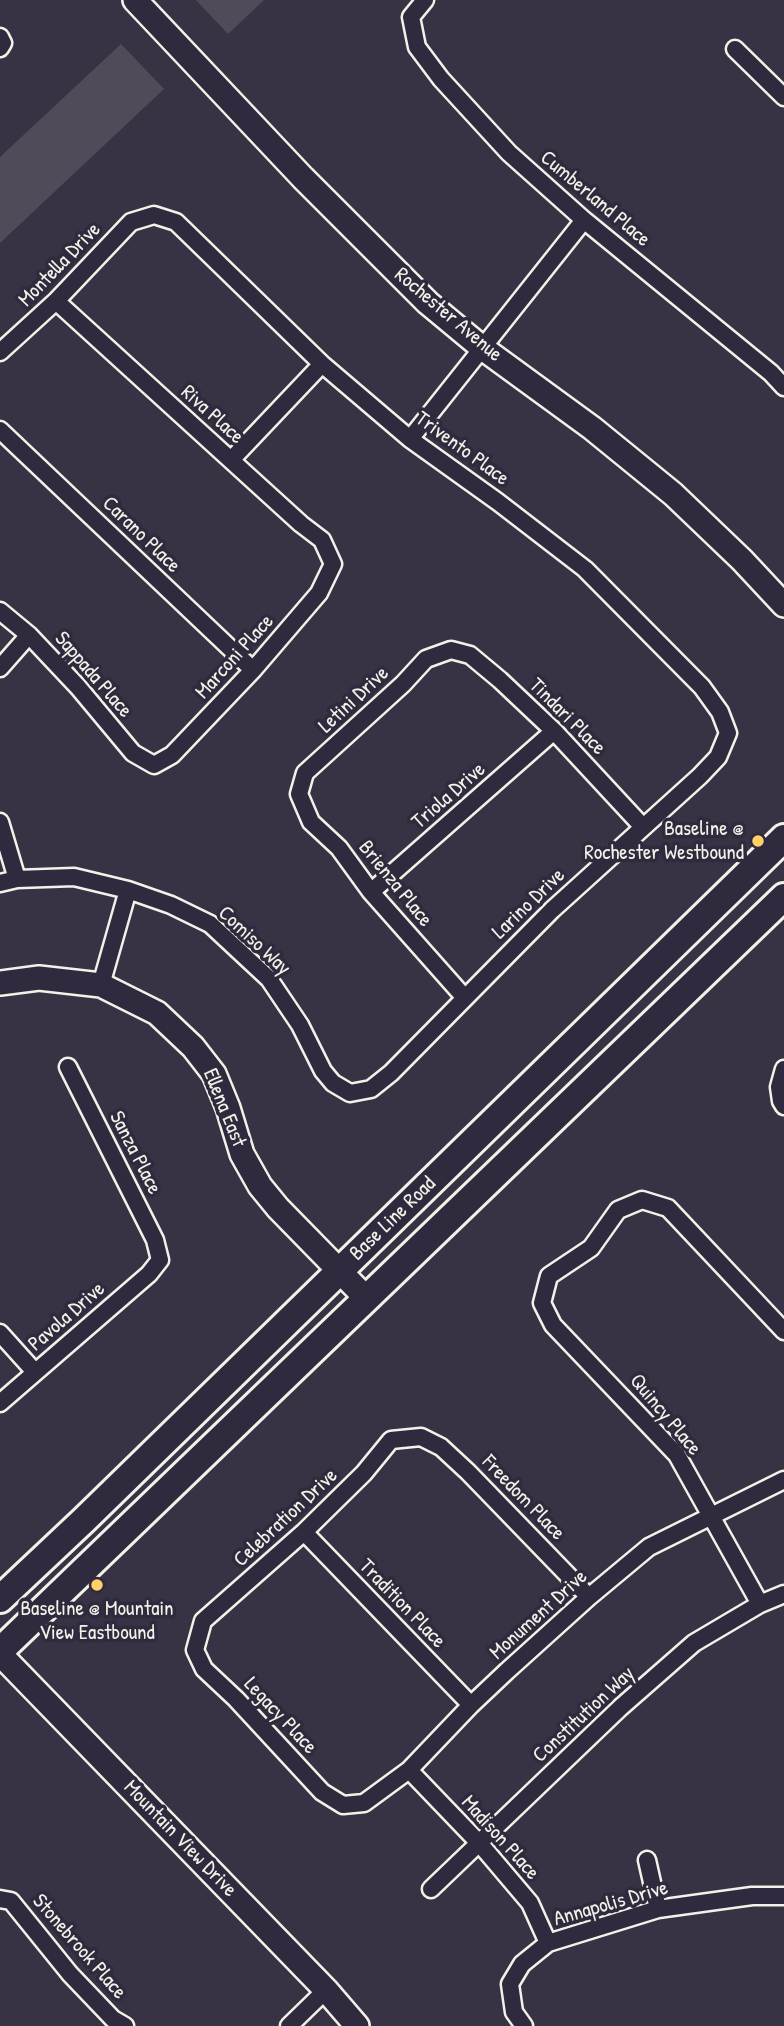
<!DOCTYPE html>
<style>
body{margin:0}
canvas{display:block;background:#373244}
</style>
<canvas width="784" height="2026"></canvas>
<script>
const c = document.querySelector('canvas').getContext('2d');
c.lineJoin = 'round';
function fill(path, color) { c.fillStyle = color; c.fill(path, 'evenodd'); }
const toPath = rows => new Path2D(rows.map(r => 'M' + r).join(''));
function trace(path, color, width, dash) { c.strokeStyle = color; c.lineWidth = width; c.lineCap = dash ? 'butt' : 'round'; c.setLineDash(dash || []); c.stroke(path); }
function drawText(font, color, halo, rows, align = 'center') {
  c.font = font + ' "Patrick Hand",sans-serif'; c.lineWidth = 7; c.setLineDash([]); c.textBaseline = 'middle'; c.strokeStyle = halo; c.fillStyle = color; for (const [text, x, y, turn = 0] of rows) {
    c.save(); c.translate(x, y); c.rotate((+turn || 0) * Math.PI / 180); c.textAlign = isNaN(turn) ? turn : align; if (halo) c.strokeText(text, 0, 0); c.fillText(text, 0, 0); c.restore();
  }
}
const green = toPath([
 [196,0,264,0,228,34],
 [121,44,164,89,0,243,0,157]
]);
const street = toPath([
 [425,0,411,17,417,47,441,79,509,153,584,220,771,373,784,387],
 [0,37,3,43,0,48],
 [735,49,784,97],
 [0,352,56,301,131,222,154,215,176,222,322,364,410,439,498,502,585,569,702,687,720,712,728,733,718,757,700,776,552,910,391,1073,371,1089,350,1093,333,1083,323,1071,300,1025,269,979,210,924,171,905,128,890,74,877,17,879,0,883],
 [0,430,253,670],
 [410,439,584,220],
 [231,460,322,364],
 [0,611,29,635,78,687,133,753,154,765,172,755,253,670,319,593,333,564,322,540,301,524,56,301],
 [0,668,29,635],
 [0,822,17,879],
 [371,892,554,731],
 [101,985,128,890],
 [465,998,371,892,339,848,311,822,299,794,305,773,403,684,426,659,451,650,470,655,500,680,554,731,643,827],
 [784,1069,779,1087,781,1101,784,1106],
 [0,1333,35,1372],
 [0,1403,149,1274,160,1260,155,1240,68,1067],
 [304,1532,471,1705],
 [589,1597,468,1472,441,1447,421,1437,391,1440,364,1473,304,1532,203,1621,195,1650,204,1669,236,1699,322,1792,343,1805,364,1803,409,1770,471,1705,507,1671,589,1597,649,1547,784,1480],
 [760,1604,677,1455,553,1325,542,1303,549,1276,591,1248,618,1210,642,1200,668,1208,784,1331],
 [409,1770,480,1844,530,1903,548,1943],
 [647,1860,658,1909],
 [431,1889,621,1707,694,1643,760,1604,784,1594],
 [0,1899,11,1901,70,1974,113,2019,125,2026],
 [289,2026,326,1990],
 [524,2026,514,2012,510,1984,522,1964,548,1943,658,1909,752,1896,784,1896]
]);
const secondary = toPath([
 [135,0,303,178,428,303,481,347,592,428,673,494,742,560,784,605],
 [0,983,39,978,101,985,157,1013,193,1047,214,1074,228,1108,242,1154,260,1186,278,1208,367,1299],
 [0,1654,326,1990,357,2026]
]);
const primary = toPath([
 [0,1599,84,1520,784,838],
 [0,1651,784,897]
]);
const markers = [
 [758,841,7,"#ffd166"],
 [97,1585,7,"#ffd166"]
];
const streetNames = [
 ["Cumberland Place",595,199,40],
 ["Montella Drive",60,265,-46],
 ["Rochester Avenue",448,315,40],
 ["Riva Place",212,415,42],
 ["Trivento Place",462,449,36],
 ["Carano Place",141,535,44],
 ["Marconi Place",235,657,-48],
 ["Sappada Place",93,675,49],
 ["Letini Drive",354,700,-43],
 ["Tindari Place",567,717,45],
 ["Triola Drive",449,796,-41],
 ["Brienza Place",395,884,51],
 ["Larino Drive",529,904,-44],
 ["Comiso Way",254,941,43],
 ["Ellena East",224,1108,68],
 ["Sanza Place",135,1153,63],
 ["Base Line Road",393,1219,-44],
 ["Pavola Drive",67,1317,-41],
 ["Quincy Place",665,1415,50],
 ["Freedom Place",523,1498,46],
 ["Celebration Drive",286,1518,-43],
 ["Tradition Place",402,1604,46],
 ["Monument Drive",539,1615,-42],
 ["Constitution Way",584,1715,-43],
 ["Legacy Place",280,1716,47],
 ["Madison Place",500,1838,48],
 ["Mountain View Drive",180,1839,46],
 ["Annapolis Drive",611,1904,-16],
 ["Stonebrook Place",79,1947,49]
];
const poiNames = [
 ["Baseline @",744,829],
 ["Rochester Westbound",744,853],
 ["Baseline @ Mountain",97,1609,"center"],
 ["View Eastbound",97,1633,"center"]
];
fill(green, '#504b59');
trace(street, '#f4f1e8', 21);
trace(secondary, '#f4f1e8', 28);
trace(primary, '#f4f1e8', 32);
trace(street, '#2f2a3d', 16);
trace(secondary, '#2f2a3d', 23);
trace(primary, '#2f2a3d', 26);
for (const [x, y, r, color] of markers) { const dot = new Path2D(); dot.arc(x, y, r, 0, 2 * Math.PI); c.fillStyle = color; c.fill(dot); trace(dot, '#2f2a3d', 2.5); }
drawText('21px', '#f4f1e8', '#2f2a3d', streetNames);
drawText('21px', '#f4f1e8', '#2f2a3d', poiNames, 'right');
</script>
